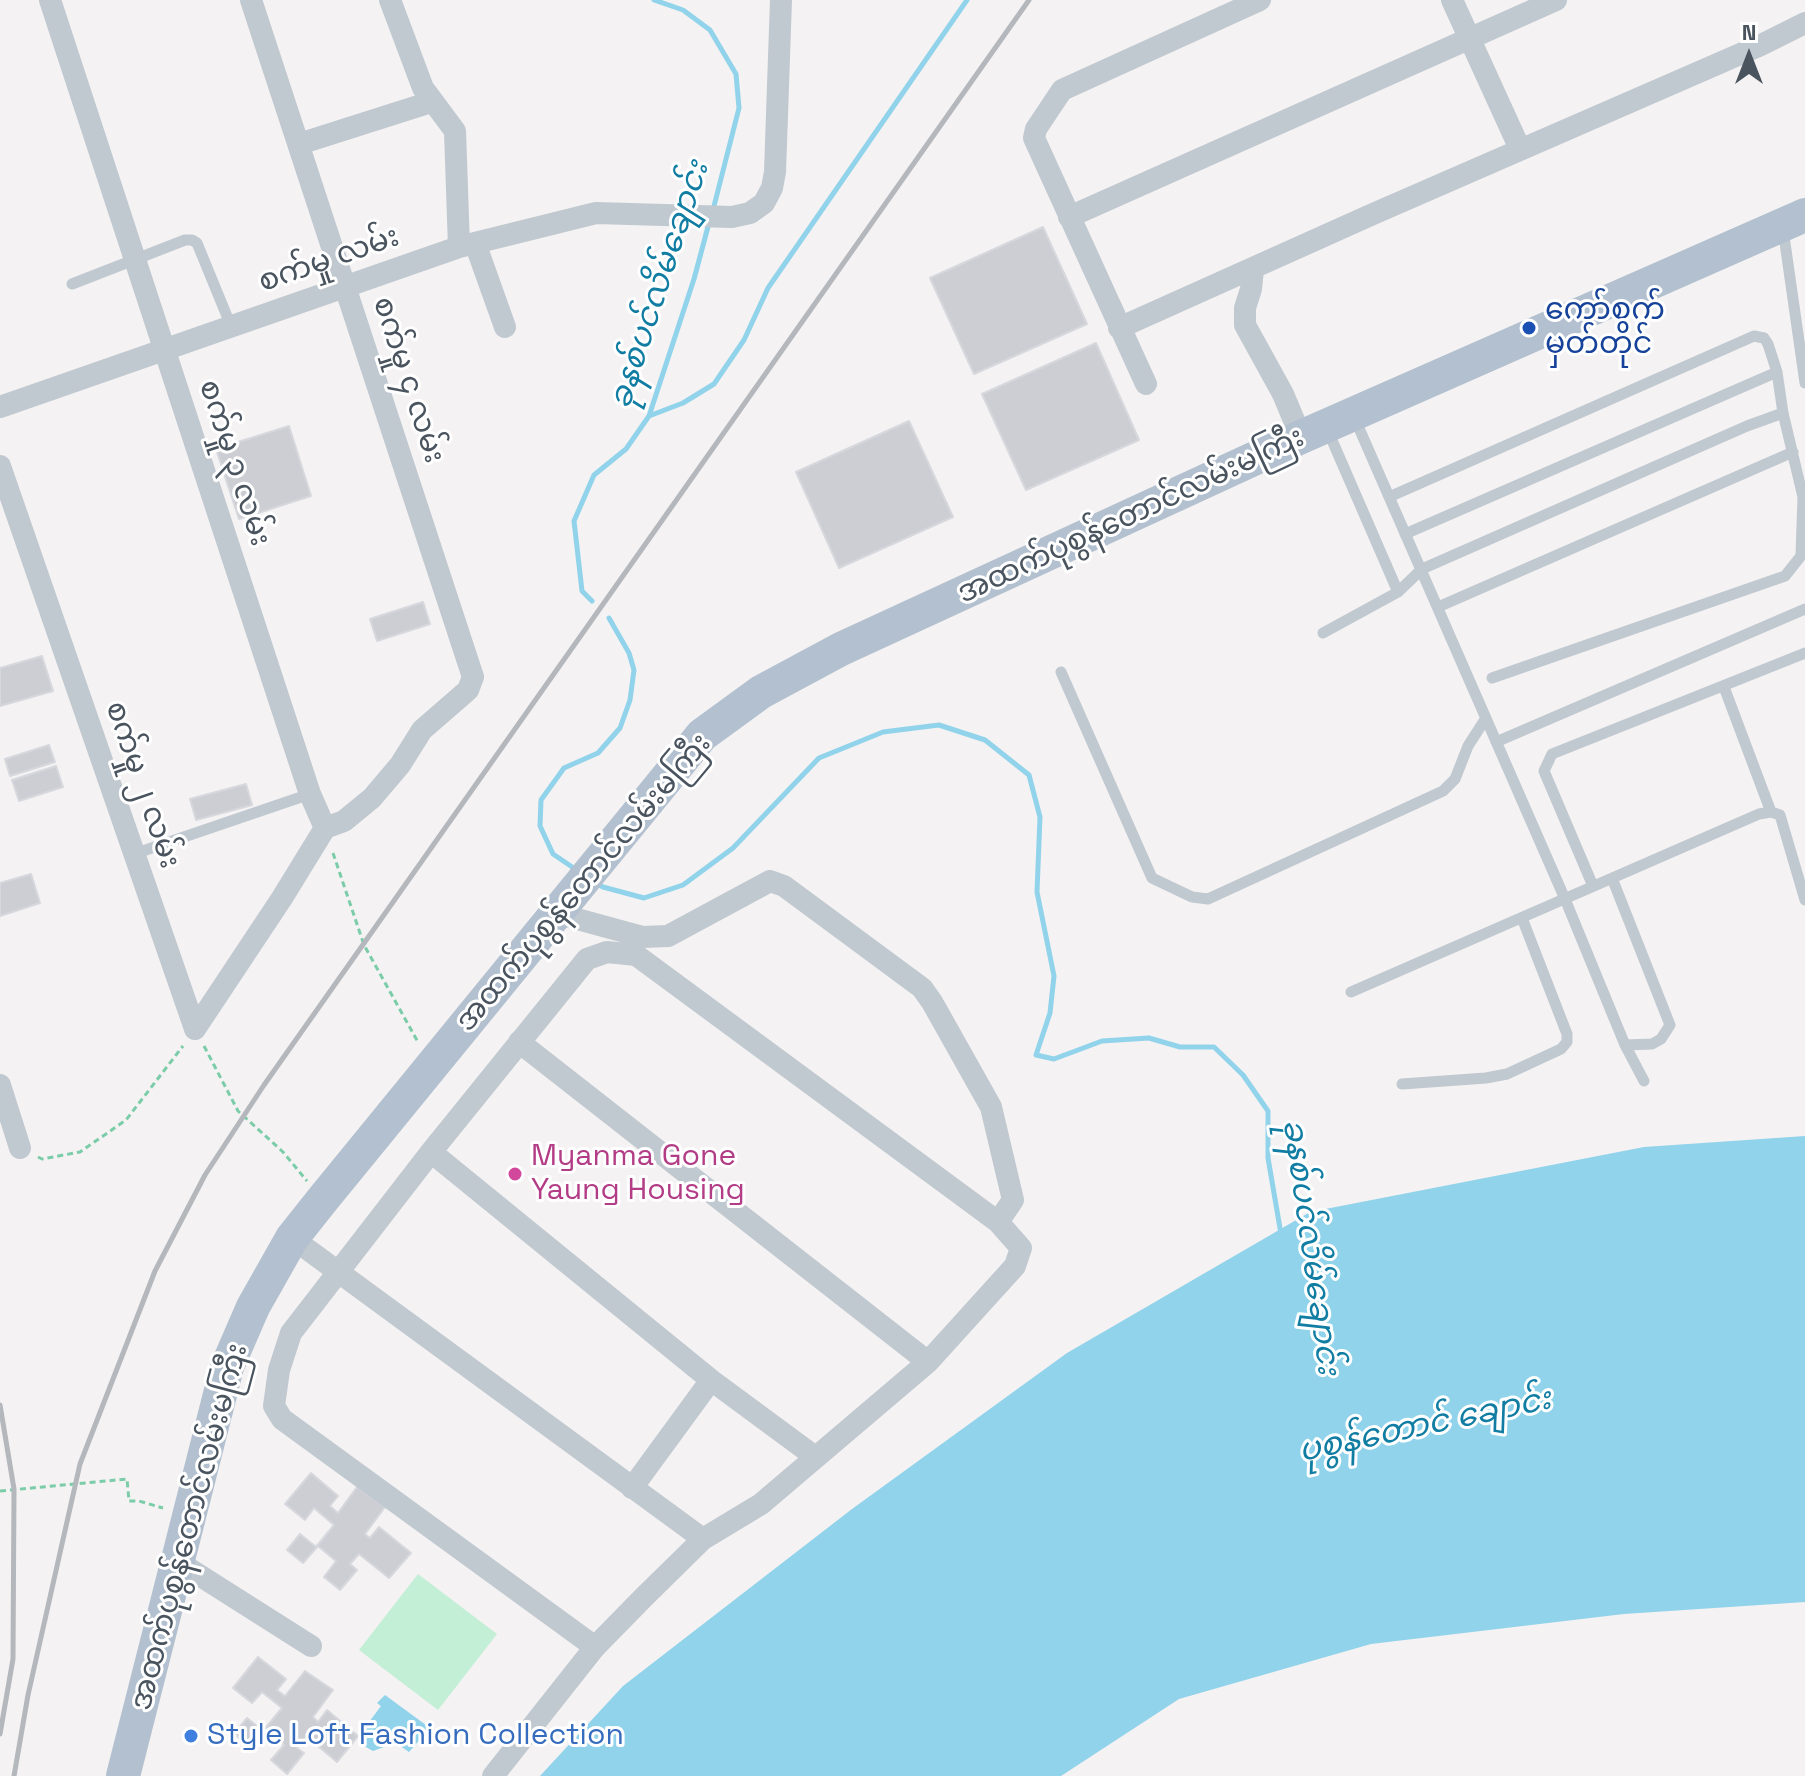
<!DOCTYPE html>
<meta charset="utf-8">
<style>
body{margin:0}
#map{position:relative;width:1805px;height:1776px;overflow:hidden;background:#f4f2f2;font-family:"Space Grotesk",sans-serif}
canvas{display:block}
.north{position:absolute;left:1709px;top:16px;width:80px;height:80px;-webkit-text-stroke:6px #fff;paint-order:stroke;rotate:0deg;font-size:22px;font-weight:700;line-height:32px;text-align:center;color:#4a545f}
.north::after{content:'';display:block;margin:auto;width:28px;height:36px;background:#4a545f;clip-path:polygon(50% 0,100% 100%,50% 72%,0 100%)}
</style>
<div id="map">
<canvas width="1805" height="1776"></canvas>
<div class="north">N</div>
</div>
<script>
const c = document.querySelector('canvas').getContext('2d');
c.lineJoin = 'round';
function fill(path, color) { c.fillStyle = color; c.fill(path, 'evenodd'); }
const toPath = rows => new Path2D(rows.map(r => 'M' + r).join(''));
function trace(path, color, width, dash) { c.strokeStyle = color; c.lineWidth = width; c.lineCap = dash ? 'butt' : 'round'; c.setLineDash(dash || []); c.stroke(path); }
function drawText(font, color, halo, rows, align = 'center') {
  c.font = font + ' "Space Grotesk","Noto Sans Myanmar",sans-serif'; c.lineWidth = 6; c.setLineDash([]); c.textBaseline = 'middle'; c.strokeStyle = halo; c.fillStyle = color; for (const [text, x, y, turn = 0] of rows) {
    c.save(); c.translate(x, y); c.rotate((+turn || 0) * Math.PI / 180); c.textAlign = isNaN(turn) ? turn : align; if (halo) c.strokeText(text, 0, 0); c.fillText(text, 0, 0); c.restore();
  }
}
const green = toPath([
 [418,1574,497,1634,438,1710,359,1650]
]);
const water = toPath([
 [1805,1136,1805,1602,1624,1614,1371,1644,1179,1699,1061,1776,540,1776,623,1686,852,1509,1067,1353,1310,1212,1644,1147],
 [385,1695,430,1728,409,1752,390,1739,384,1747,373,1751,364,1746,360,1740,363,1730,381,1706,377,1703]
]);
const stream = toPath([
 [654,0,683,10,710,30,736,74,739,108,713,210],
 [649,416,683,403,714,384,744,340,768,288,967,0],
 [592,601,582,591,574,521,594,475,626,449,649,416,694,279,709,223],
 [578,871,553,854,540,826,541,800,564,768,598,753,620,728,630,700,634,670,629,653,609,618],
 [596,883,603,887,644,898,683,885,733,848,819,758,883,732,939,725,985,740,1029,775,1040,817,1037,892,1054,976,1050,1013,1036,1055,1054,1059,1102,1041,1149,1038,1180,1047,1214,1047,1243,1075,1268,1111,1268,1158,1281,1234]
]);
const building = toPath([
 [1043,227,1087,324,974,374,930,278,1043,227],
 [1096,343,1139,440,1026,490,982,394,1096,343],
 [909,421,953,517,839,568,796,472,909,421],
 [289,426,311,496,239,519,216,449,289,426],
 [423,602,430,624,377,641,370,619,423,602],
 [42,656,53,691,0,706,0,668,42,656],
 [49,745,55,762,10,776,5,759,49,745],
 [56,766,63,787,19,801,12,780,56,766],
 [246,784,252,805,196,820,190,799,246,784],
 [31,874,40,903,0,916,0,883,31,874],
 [311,1473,338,1496,330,1506,338,1513,357,1487,385,1507,365,1534,370,1538,379,1527,411,1553,389,1578,359,1554,350,1564,357,1570,340,1590,324,1577,336,1561,318,1546,303,1563,287,1550,300,1534,316,1547,334,1525,314,1508,305,1520,285,1504,311,1473],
 [258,1657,286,1679,277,1690,285,1696,305,1671,333,1690,313,1717,318,1722,327,1710,358,1736,337,1762,307,1737,297,1748,304,1753,287,1774,271,1760,284,1745,265,1730,251,1747,234,1734,247,1718,263,1731,282,1708,262,1692,252,1703,233,1688,258,1657]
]);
const path = toPath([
 [333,853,364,945,418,1042],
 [204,1046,238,1111,283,1152,307,1181],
 [38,1157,42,1159,80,1152,126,1120,183,1046],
 [0,1491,127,1479,129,1501,139,1501,163,1508]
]);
const lane = toPath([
 [1783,229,1805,383],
 [72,284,185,240,192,240,197,243,231,326],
 [1355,419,1565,899,1625,1045,1644,1081],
 [1328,431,1398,592],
 [1389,497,1754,336,1764,338,1768,344,1777,372],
 [1438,607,1793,452],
 [1323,633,1398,592,1422,569,1747,426,1783,413,1777,372,1405,534],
 [1061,672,1152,878,1192,897,1208,899,1443,791,1455,779,1468,746,1486,718],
 [1492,678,1785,576,1801,556,1803,497,1783,413],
 [1724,687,1771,812],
 [1496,742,1805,609],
 [134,854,310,794],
 [1612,878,1670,1025,1661,1039,1652,1044,1625,1045],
 [1593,886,1544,771,1552,754,1805,653],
 [1351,992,1759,814,1771,812,1780,815,1805,900],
 [1402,1084,1486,1078,1507,1074,1561,1049,1567,1042,1567,1034,1522,918]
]);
const street = toPath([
 [50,0,310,794,325,828],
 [390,0,423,88,455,131,459,247],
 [1452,0,1520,149],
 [299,144,431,102],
 [1069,217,1556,0],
 [475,243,505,327],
 [1253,269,1251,289,1245,308,1245,325,1283,394,1301,437],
 [1119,328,1373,214,1761,45,1805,23],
 [1146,384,1039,149,1034,138,1036,129,1062,90,1260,0],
 [0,407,459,247,596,213,732,217,750,213,764,203,772,188,775,172,781,0],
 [0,466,195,1029],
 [555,913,643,937,668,936,770,881,784,886,922,988,932,1002,991,1107,1013,1200,998,1222],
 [195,1029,282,898,325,828,344,821,372,798,400,765,422,730,468,690,473,677,251,0],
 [519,1042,928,1362],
 [0,1085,20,1148],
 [431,1152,711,1380,814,1456],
 [292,1238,703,1539],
 [632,1488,711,1380],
 [177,1561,311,1646],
 [493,1776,595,1647,643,1598,703,1539,761,1504,928,1362,1015,1266,1021,1248,998,1222,636,955,607,952,587,959,431,1152,291,1333,279,1370,274,1406,282,1419,595,1647]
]);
const primary = toPath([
 [123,1776,227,1367,253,1307,292,1238,323,1199,702,735,761,692,841,649,1301,437,1805,215]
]);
const rail = toPath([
 [0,1405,14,1489,13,1659,0,1734],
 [14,1776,28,1695,80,1464,155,1271,205,1175,264,1085,1029,0]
]);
const markers = [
 [1529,328,8,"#1a4fb4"],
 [515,1174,8,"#d1479c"],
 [191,1736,8,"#3f7fe0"]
];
const streetNames = [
 ["စက်မှု လမ်း",329,260,-19],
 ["စက်မှု ၄ လမ်း",408,380,72],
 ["စက်မှု ၃ လမ်း",234,463,72],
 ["အထက်ပုစွန်တောင်လမ်းမကြီး",1131,516,-25],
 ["စက်မှု ၂ လမ်း",142,785,71],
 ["အထက်ပုစွန်တောင်လမ်းမကြီး",584,883,-50],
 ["အထက်ပုစွန်တောင်လမ်းမကြီး",190,1527,-75]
];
const transitNames = [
 ["ကော်စက်",1545,311],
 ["မှတ်တိုင်",1545,345]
];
const hotelNames = [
 ["Myanma Gone",531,1157],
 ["Yaung Housing",531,1191]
];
const shopNames = [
 ["Style Loft Fashion Collection",207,1736]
];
const waterNames = [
 ["ခုနစ်ပင်လိမ်ချောင်း",660,285,-72],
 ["ခုနစ်ပင်လိမ်ချောင်း",1310,1247,82],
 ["ပုစွန်တောင် ချောင်း",1425,1426,-12]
];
fill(green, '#c3efd6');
fill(water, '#91d3ea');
trace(stream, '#91d3ea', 5);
fill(building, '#ccced4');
trace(building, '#d6d8dd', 2);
trace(path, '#7bcca8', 3, [6, 4]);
trace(lane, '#c0c8d0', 11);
trace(street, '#c0c8d0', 22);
trace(primary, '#b3c0cf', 34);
trace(rail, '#b4b7bc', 5);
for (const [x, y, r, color] of markers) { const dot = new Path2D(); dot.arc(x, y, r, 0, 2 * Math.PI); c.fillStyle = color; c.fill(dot); trace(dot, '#fff', 3); }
drawText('30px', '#4a545f', '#fff', streetNames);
drawText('30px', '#164399', '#fff', transitNames, 'left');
drawText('30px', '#b23c85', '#fff', hotelNames, 'left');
drawText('30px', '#366cbe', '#fff', shopNames, 'left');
drawText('italic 32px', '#117da3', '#fff', waterNames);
</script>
